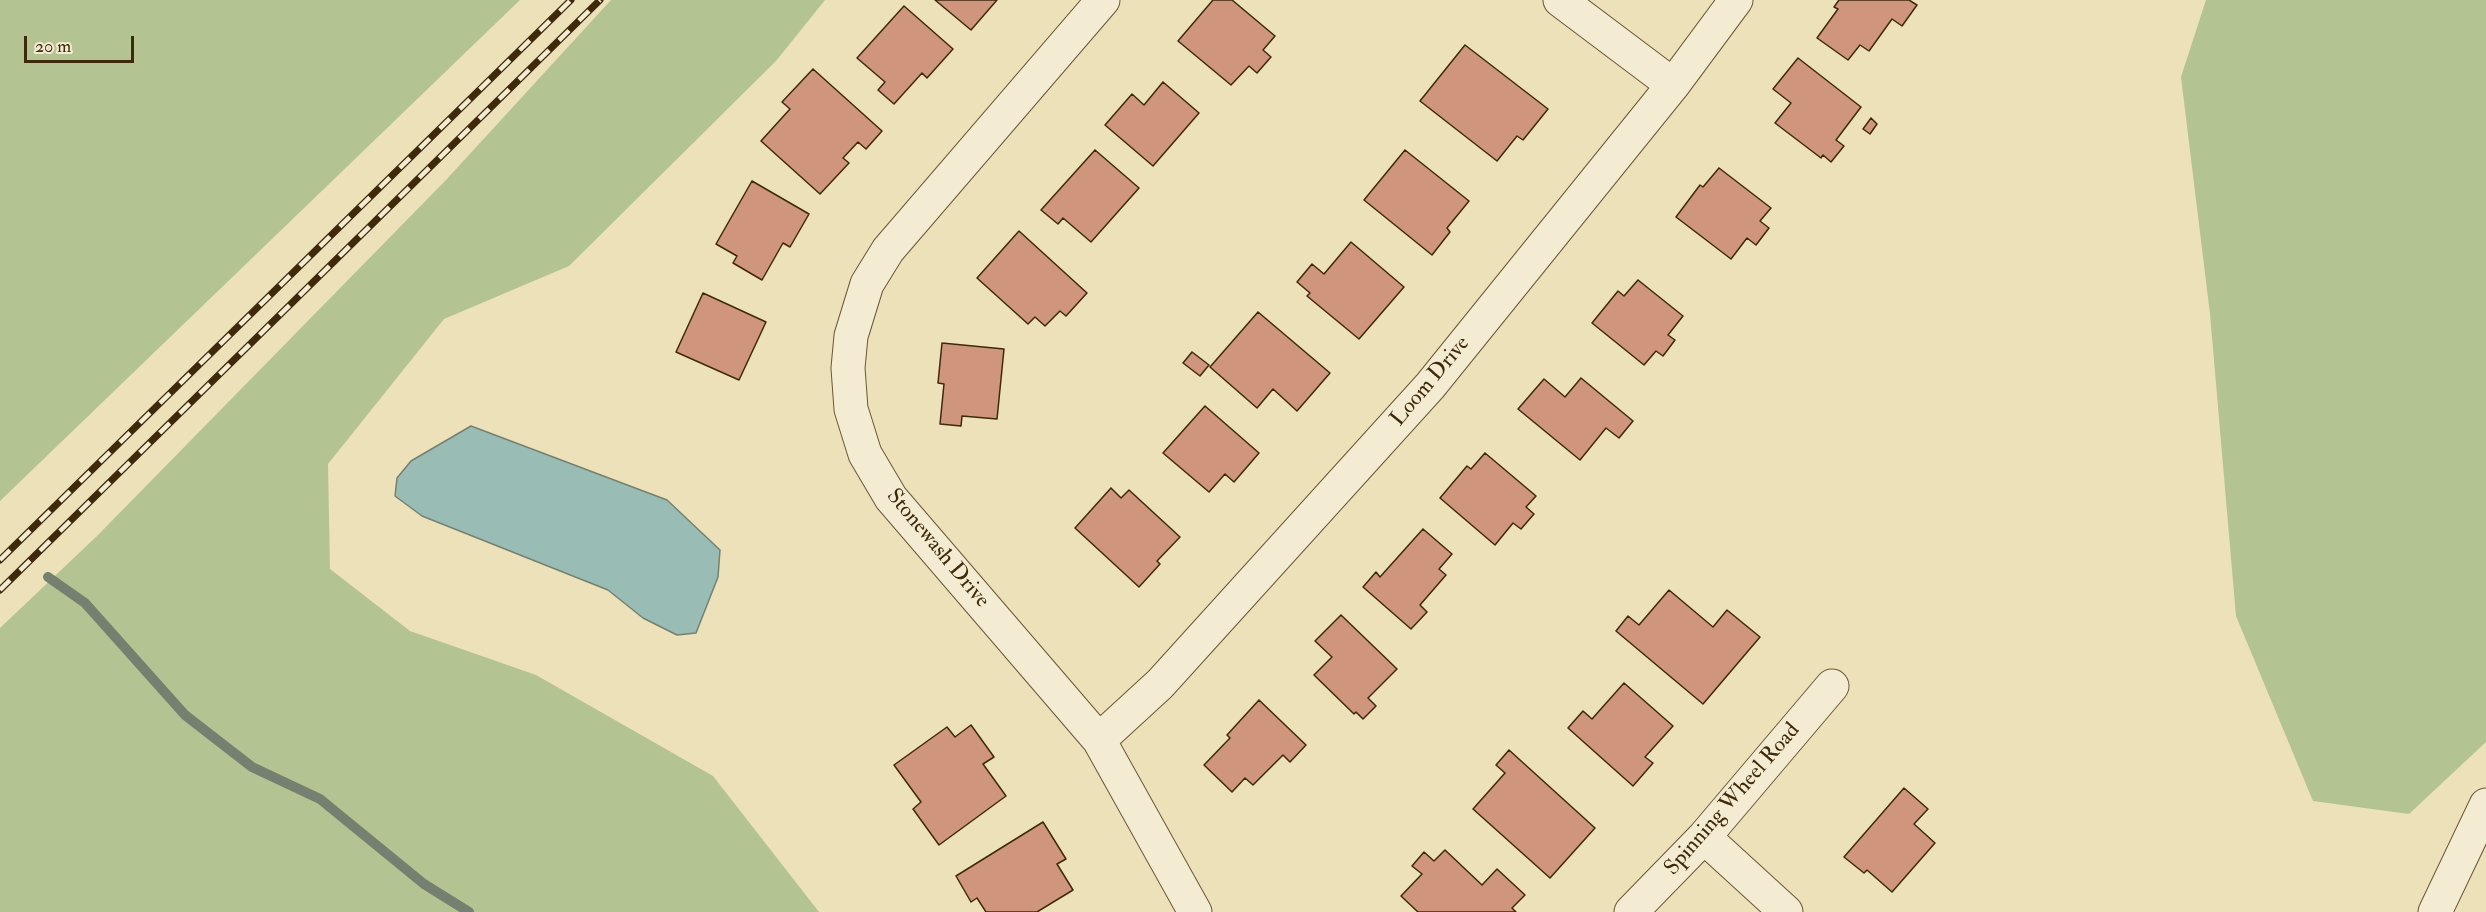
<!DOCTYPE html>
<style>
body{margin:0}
#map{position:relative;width:2486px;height:912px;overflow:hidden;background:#ece1b9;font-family:"IM FELL Double Pica",serif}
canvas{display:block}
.scale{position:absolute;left:24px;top:36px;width:110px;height:27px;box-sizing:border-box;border:3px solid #3f290b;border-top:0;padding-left:8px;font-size:18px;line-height:21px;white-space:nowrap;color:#3f290b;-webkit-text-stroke:4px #f3ecd2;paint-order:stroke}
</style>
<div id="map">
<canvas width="2486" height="912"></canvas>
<div class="scale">20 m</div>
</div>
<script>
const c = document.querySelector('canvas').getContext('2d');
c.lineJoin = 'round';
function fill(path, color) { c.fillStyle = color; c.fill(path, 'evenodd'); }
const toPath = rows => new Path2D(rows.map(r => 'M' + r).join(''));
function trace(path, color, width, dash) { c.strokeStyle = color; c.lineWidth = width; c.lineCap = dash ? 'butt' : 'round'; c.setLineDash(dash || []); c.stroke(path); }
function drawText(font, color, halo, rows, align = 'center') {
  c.font = font + ' "IM FELL Double Pica",serif'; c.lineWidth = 4.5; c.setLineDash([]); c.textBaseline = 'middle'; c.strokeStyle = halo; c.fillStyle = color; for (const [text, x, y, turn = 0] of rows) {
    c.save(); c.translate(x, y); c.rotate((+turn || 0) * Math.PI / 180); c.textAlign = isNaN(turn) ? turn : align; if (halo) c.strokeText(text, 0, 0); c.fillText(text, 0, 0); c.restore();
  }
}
const green = toPath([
 [0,0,520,0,0,501],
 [611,0,825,0,776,61,569,266,444,319,328,464,330,569,410,631,536,675,713,776,819,912,0,912,0,628,97,536,446,180],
 [2206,0,2486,0,2486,742,2409,814,2313,801,2236,616,2210,314,2181,77]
]);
const water = toPath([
 [471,426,667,500,720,550,718,577,696,633,677,635,643,618,608,590,422,516,395,496,397,478,411,461,471,426]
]);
const stream = toPath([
 [48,577,85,603,185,715,252,767,320,799,424,884,469,912]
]);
const building = toPath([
 [935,0,997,0,971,30,935,0],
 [1213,0,1232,0,1275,36,1263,50,1271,57,1257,73,1249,66,1231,85,1178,41,1213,0],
 [1839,0,1909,0,1917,5,1902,26,1892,19,1869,51,1860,45,1848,60,1817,38,1838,9,1834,7,1839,0],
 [904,6,953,49,927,78,922,73,894,104,878,90,885,82,857,58,904,6],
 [1465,45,1548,109,1523,140,1517,136,1497,161,1420,101,1465,45],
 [1798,58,1861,107,1836,140,1844,146,1831,162,1823,155,1821,158,1775,123,1791,103,1773,89,1798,58],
 [813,69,882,131,866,149,858,142,843,158,849,163,820,194,761,141,790,109,782,102,813,69],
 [1163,82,1199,113,1153,166,1105,125,1132,94,1144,105,1163,82],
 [1871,118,1877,124,1870,134,1863,129,1871,118],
 [1095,150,1139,188,1091,242,1063,218,1058,224,1041,210,1095,150],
 [1405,150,1469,201,1447,228,1450,232,1432,255,1364,200,1405,150],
 [1719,168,1771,208,1760,221,1769,228,1756,245,1747,238,1731,259,1676,217,1700,185,1703,187,1719,168],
 [752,181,809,214,790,247,783,243,762,280,733,263,737,256,716,244,752,181],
 [1019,231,1087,293,1066,316,1060,311,1045,326,1035,317,1028,324,977,278,1019,231],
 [1351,242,1404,287,1359,339,1307,296,1310,293,1297,282,1312,264,1324,274,1351,242],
 [1638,280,1683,316,1668,335,1675,340,1663,356,1656,351,1644,365,1592,323,1618,291,1624,296,1638,280],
 [703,293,766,322,739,380,676,352,703,293],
 [1258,312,1330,373,1297,411,1273,389,1257,408,1210,367,1258,312],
 [942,343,1004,349,997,419,962,416,961,426,940,424,944,384,938,383,942,343],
 [1192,352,1209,365,1200,376,1183,363,1192,352],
 [1581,378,1633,421,1619,438,1606,428,1580,460,1518,409,1544,379,1565,397,1581,378],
 [1205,406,1259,453,1234,482,1225,474,1209,492,1163,453,1205,406],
 [1485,453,1536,496,1526,507,1534,514,1521,529,1513,523,1495,545,1440,498,1467,466,1471,469,1485,453],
 [1111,488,1121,498,1129,490,1180,537,1157,561,1160,564,1139,587,1075,528,1111,488],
 [1423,529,1452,554,1439,569,1446,575,1420,605,1427,612,1411,629,1363,587,1376,572,1380,577,1423,529],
 [1669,590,1713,627,1727,610,1760,637,1703,704,1616,631,1628,616,1639,625,1669,590],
 [1341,615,1397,669,1368,698,1376,706,1363,719,1356,712,1354,714,1314,675,1332,657,1315,641,1341,615],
 [1624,683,1673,726,1645,757,1653,763,1633,786,1568,728,1583,711,1592,719,1624,683],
 [1259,700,1306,745,1290,762,1283,755,1253,785,1245,778,1232,792,1204,765,1230,738,1227,735,1259,700],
 [971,725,994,757,983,764,1006,796,939,845,913,809,921,802,894,765,947,727,955,737,971,725],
 [1509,750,1595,828,1550,878,1473,809,1505,773,1496,765,1509,750],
 [1904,788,1928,809,1914,824,1935,843,1892,892,1867,870,1864,873,1844,857,1904,788],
 [1043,822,1066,859,1057,864,1073,890,1037,912,986,912,977,898,971,902,956,876,1043,822],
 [1445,850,1482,885,1497,869,1525,895,1512,908,1516,912,1418,912,1401,896,1422,874,1412,866,1424,852,1434,861,1445,850]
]);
const minor = toPath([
 [1103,0,888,250,867,284,851,336,848,368,851,409,865,454,891,498,1099,740,1195,912],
 [1560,0,1673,85],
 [1099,740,1160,684,1430,386,1673,85,1736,0],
 [1704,837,1786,912],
 [1631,912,1704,837,1832,686],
 [2435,912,2486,805]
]);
const rail = toPath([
 [0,560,571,0],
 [0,590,600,0]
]);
const streetNames = [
 ["Loom Drive",1431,382,-50],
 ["Stonewash Drive",937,549,50],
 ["Spinning Wheel Road",1733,800,-49]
];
fill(green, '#b4c392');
fill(water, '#99bcb4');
trace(water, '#758170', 1.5);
trace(stream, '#758170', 10);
fill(building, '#d0957d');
trace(building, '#3f290b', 1.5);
trace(minor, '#6a5736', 35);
trace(minor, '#f3ecd2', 33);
trace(rail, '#3f290b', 7);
trace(rail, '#f3ecd2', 4.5, [14]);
drawText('22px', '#3f290b', '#f3ecd2', streetNames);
</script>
